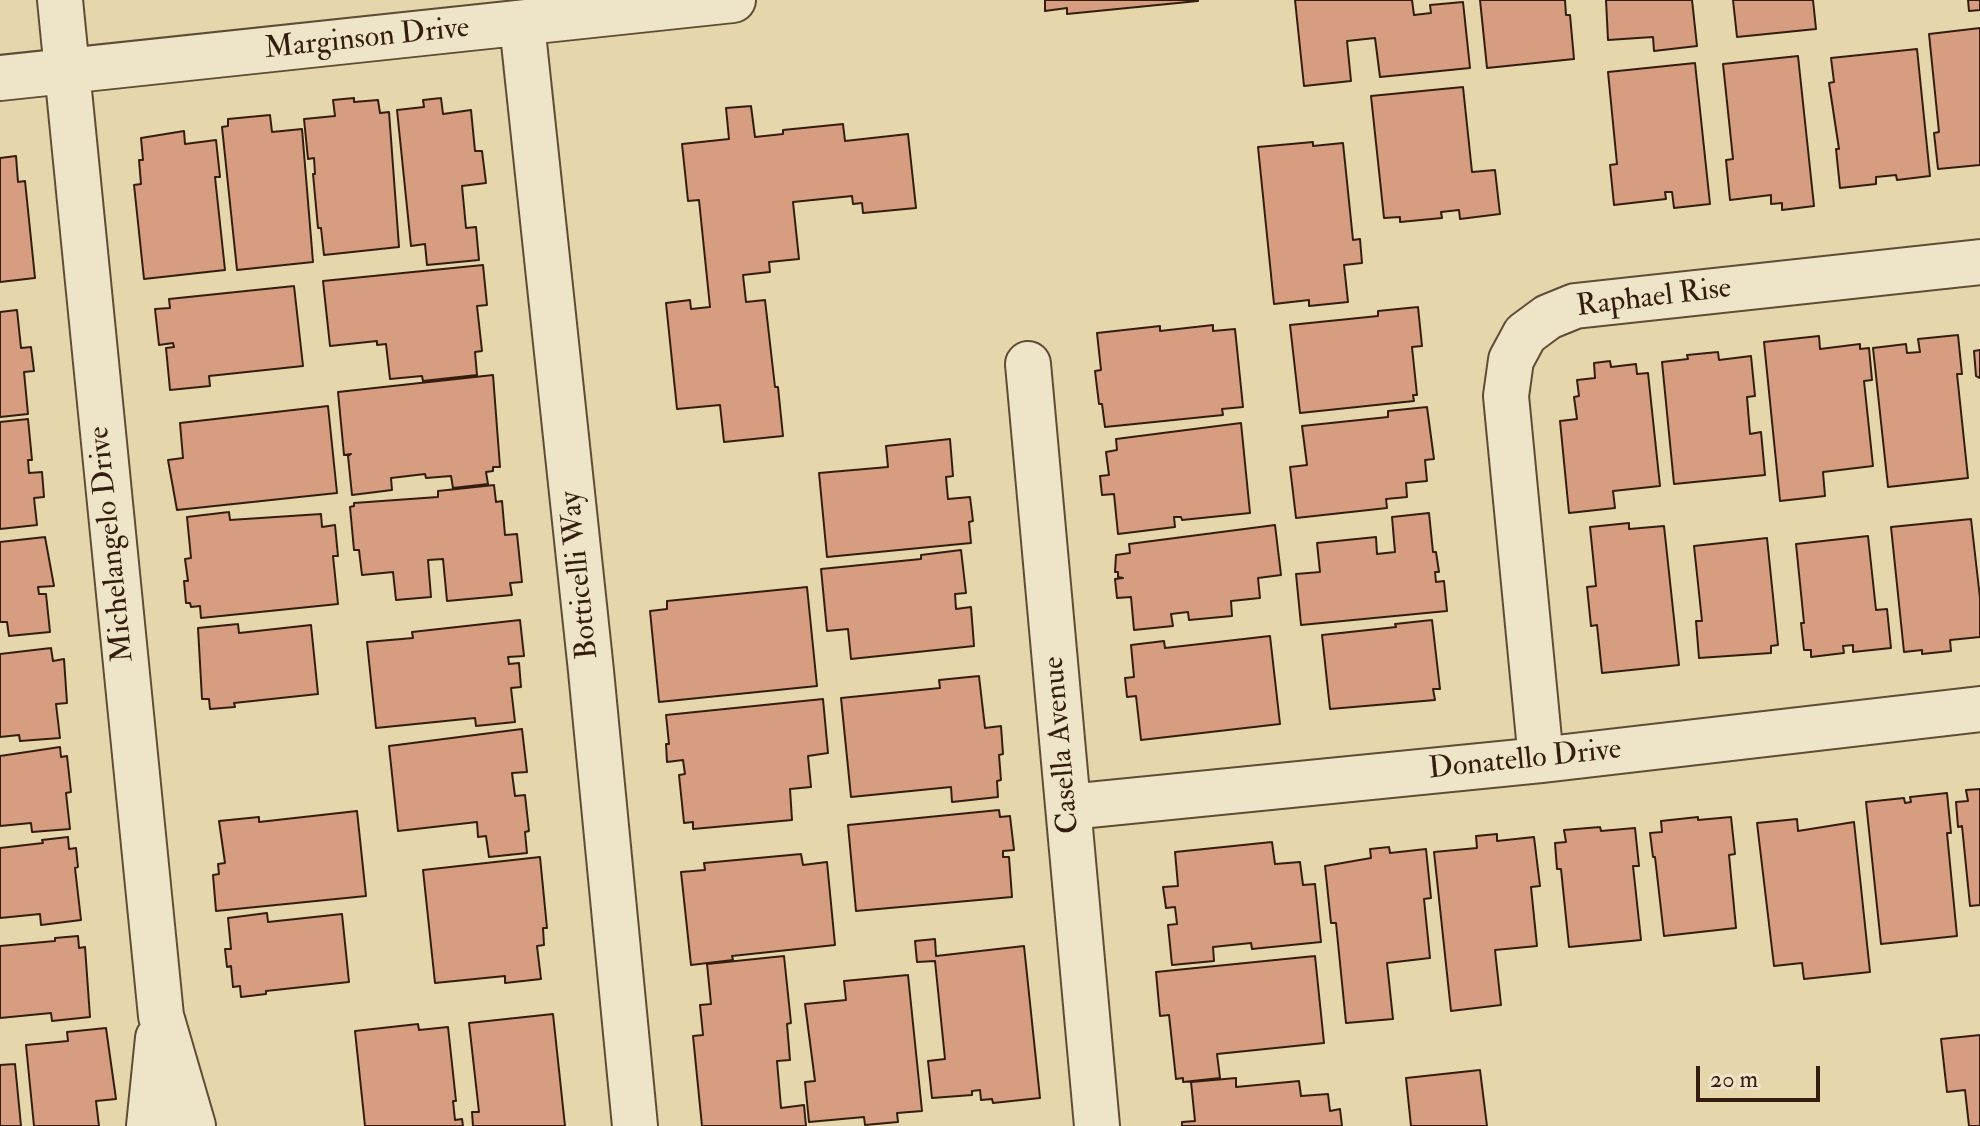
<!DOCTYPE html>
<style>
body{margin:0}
#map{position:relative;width:1980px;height:1126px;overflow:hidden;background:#e5d7ab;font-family:"IM FELL Double Pica",serif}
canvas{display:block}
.scale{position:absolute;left:1696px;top:1066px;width:124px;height:36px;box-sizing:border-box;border:4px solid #341d0e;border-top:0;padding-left:10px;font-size:24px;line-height:28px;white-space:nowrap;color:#341d0e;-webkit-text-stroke:6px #eee5c8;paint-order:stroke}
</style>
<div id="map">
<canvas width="1980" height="1126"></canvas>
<div class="scale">20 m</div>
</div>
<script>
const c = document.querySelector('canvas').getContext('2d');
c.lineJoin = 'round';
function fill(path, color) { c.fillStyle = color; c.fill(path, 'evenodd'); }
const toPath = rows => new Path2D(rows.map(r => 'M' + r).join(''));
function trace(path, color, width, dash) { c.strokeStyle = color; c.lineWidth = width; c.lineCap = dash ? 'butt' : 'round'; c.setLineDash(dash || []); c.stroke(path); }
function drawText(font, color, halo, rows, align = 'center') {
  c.font = font + ' "IM FELL Double Pica",serif'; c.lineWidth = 8; c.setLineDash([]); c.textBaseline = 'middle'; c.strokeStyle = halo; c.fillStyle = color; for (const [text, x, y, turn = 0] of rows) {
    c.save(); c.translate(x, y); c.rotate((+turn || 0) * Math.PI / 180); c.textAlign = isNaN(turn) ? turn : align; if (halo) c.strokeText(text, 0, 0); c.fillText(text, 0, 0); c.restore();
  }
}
const building = toPath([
 [1045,0,1198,0,1198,1,1067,14,1067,8,1045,11,1045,0],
 [1295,0,1412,0,1414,15,1431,13,1430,5,1463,2,1470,68,1380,77,1375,38,1347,41,1351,81,1304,86,1295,0],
 [1480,0,1565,0,1566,15,1570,15,1574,59,1487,68,1480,0],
 [1606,0,1692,0,1697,46,1654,51,1653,37,1608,40,1606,0],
 [1733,0,1813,0,1816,29,1737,37,1733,0],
 [1968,0,1980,0,1980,10,1969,11,1968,0],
 [1980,28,1980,165,1938,169,1934,133,1939,132,1929,34,1980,28],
 [1917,49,1930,176,1897,180,1896,175,1876,177,1876,184,1840,188,1836,149,1839,149,1829,83,1834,82,1831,58,1917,49],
 [1798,56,1814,206,1782,210,1782,203,1771,204,1771,195,1730,200,1726,160,1733,159,1723,64,1798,56],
 [1695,63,1710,204,1674,208,1672,192,1665,192,1666,199,1614,205,1610,165,1617,164,1608,72,1695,63],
 [1463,87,1472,172,1495,170,1500,214,1460,219,1459,210,1441,212,1442,218,1400,222,1400,217,1384,218,1371,96,1463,87],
 [354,98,354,102,378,100,380,113,389,112,399,247,324,255,321,228,318,228,313,174,315,174,314,158,308,159,304,119,335,116,333,100,354,98],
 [441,98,443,114,471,110,475,151,482,151,486,183,462,186,466,228,476,227,479,260,427,265,425,244,411,246,397,110,424,107,423,100,441,98],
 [751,106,755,137,783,134,783,130,843,124,845,141,908,134,916,208,863,213,862,203,853,204,852,196,793,202,799,259,769,262,770,272,743,275,746,302,765,300,775,387,778,387,783,436,724,442,720,405,677,409,666,303,690,300,691,309,710,307,699,200,688,201,682,144,729,139,726,108,751,106],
 [270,115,272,132,302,129,313,262,237,270,222,127,228,126,228,119,270,115],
 [184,131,185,144,216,140,220,177,215,177,225,270,144,279,134,185,141,184,139,160,143,160,141,138,184,131],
 [1313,142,1313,146,1343,143,1353,240,1360,239,1362,263,1344,265,1348,302,1309,306,1309,300,1274,304,1258,147,1313,142],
 [16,156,18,182,25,181,35,278,0,282,0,158,16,156],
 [483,265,487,305,477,306,482,351,475,352,477,375,423,381,422,376,390,379,386,344,377,345,377,341,330,346,323,281,483,265],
 [294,286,303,366,209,376,210,386,170,390,166,348,174,347,173,343,159,345,155,309,170,308,169,299,294,286],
 [1418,307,1422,346,1412,347,1417,395,1413,395,1414,401,1300,413,1290,325,1378,316,1378,311,1418,307],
 [17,310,21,348,31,347,34,371,24,372,28,414,0,417,0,312,17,310],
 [1213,325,1213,331,1235,329,1243,407,1222,409,1223,415,1105,427,1102,404,1099,404,1095,371,1101,370,1097,333,1160,326,1160,331,1213,325],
 [1958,335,1962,374,1957,374,1968,478,1888,487,1873,348,1906,344,1907,353,1920,352,1918,339,1958,335],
 [1819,336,1820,349,1860,344,1860,349,1869,348,1872,380,1864,381,1873,466,1823,472,1825,496,1780,501,1764,342,1819,336],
 [1980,350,1980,378,1976,376,1974,351,1980,350],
 [1718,352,1719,360,1751,356,1755,396,1747,397,1750,434,1761,432,1765,475,1674,484,1662,362,1688,359,1687,355,1718,352],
 [1610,361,1611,367,1636,364,1637,374,1648,373,1660,486,1613,491,1615,508,1569,513,1560,421,1577,419,1574,397,1579,396,1577,380,1595,378,1594,363,1610,361],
 [493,375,500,467,493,467,493,471,486,472,488,484,453,488,451,476,426,478,425,474,391,478,392,490,352,495,348,456,351,454,344,455,338,392,493,375],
 [328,406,337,493,177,510,168,460,183,458,180,423,328,406],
 [1427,407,1434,459,1425,460,1427,481,1406,483,1407,497,1386,499,1387,508,1296,518,1290,467,1307,465,1302,426,1388,417,1388,411,1427,407],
 [28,419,32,460,28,460,29,473,42,472,44,497,34,498,37,525,0,529,0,422,28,419],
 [1241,423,1250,513,1182,520,1181,517,1174,517,1175,527,1118,534,1114,494,1102,495,1100,476,1109,475,1106,452,1117,450,1116,439,1241,423],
 [950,439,953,476,946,477,948,499,970,497,973,521,969,522,971,543,827,557,819,473,888,467,886,446,950,439],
 [494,485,496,502,502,501,505,535,517,534,522,582,510,583,512,595,447,601,443,559,428,560,431,597,396,600,393,572,362,575,359,550,354,550,350,507,354,506,354,503,438,497,438,491,494,485],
 [229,512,230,520,321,514,322,527,335,525,338,556,333,556,338,604,201,618,200,606,191,607,190,603,186,603,184,581,188,581,185,559,191,558,187,517,229,512],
 [1429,513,1433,552,1436,552,1439,572,1435,572,1436,582,1444,581,1447,611,1301,625,1296,574,1320,572,1317,543,1376,537,1377,554,1395,552,1392,517,1429,513],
 [1971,519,1980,598,1980,637,1950,640,1951,651,1922,654,1922,650,1904,652,1891,527,1971,519],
 [1629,523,1629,529,1664,526,1679,665,1602,673,1597,625,1591,626,1587,587,1596,586,1590,527,1629,523],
 [1275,525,1281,575,1258,578,1260,598,1231,601,1232,616,1189,620,1188,612,1171,614,1173,626,1134,630,1131,597,1117,598,1115,579,1123,578,1118,577,1118,572,1115,572,1116,555,1130,553,1129,544,1275,525],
 [1868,536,1876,610,1887,609,1891,648,1853,652,1853,645,1843,646,1844,653,1811,657,1811,650,1804,650,1801,623,1804,623,1796,544,1868,536],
 [45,537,54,586,38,587,39,594,46,594,50,632,9,636,7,622,0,622,0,542,45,537],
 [1767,538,1778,645,1771,646,1771,653,1699,658,1696,621,1702,621,1694,546,1767,538],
 [961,550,966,593,955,594,956,609,971,607,974,646,851,659,848,629,827,631,821,569,921,559,921,555,961,550],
 [807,587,817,686,659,702,650,611,667,609,667,601,807,587],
 [520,620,524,656,508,657,509,664,519,663,521,687,511,688,515,722,476,726,475,718,376,728,367,642,413,638,412,632,520,620],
 [1432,620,1440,689,1433,689,1435,700,1330,709,1322,635,1396,627,1395,624,1432,620],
 [238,624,239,633,311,625,318,694,234,703,235,707,210,709,209,699,202,699,198,628,238,624],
 [1270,636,1280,724,1141,740,1136,696,1127,697,1125,678,1134,677,1131,645,1164,641,1165,648,1270,636],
 [51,648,53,661,64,659,67,703,56,704,60,738,20,741,19,735,0,737,0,654,51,648],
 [979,676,985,728,1001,726,1003,754,999,755,1001,780,997,781,998,797,952,802,951,787,851,797,841,698,940,688,939,680,979,676],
 [823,699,828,753,808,756,811,787,790,789,792,820,693,829,693,822,684,823,679,775,685,774,683,760,667,762,666,744,669,744,666,715,823,699],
 [522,729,527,772,512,773,515,796,525,795,529,831,525,832,527,853,489,857,486,836,478,837,477,822,398,831,389,746,522,729],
 [60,747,61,757,67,756,71,792,66,793,70,829,32,832,31,823,0,826,0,756,60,747],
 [1980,789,1980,905,1970,906,1962,826,1958,827,1956,802,1968,801,1966,790,1980,789],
 [1947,793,1951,833,1947,833,1957,936,1881,944,1866,802,1904,798,1905,803,1911,802,1910,797,1947,793],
 [999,810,1000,817,1010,816,1014,850,1003,851,1003,857,1009,857,1012,897,856,911,848,825,999,810],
 [357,811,366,896,216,911,213,875,219,874,218,864,225,863,219,821,259,817,259,822,357,811],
 [1698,817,1698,820,1731,817,1735,854,1729,855,1736,928,1664,936,1655,857,1653,857,1650,833,1662,832,1661,821,1698,817],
 [1797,819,1798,831,1854,822,1870,972,1804,979,1802,963,1774,966,1757,823,1797,819],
 [1600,827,1601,831,1635,828,1639,866,1633,866,1641,940,1569,947,1561,869,1557,869,1555,843,1566,842,1564,830,1600,827],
 [1497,834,1497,841,1534,837,1540,886,1531,887,1537,946,1495,950,1501,1005,1451,1011,1434,852,1477,848,1476,836,1497,834],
 [68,837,69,849,76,848,78,867,75,868,81,920,41,925,40,914,0,918,0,848,43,843,42,840,68,837],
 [1272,842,1275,864,1300,862,1303,885,1315,884,1321,942,1252,949,1251,943,1213,947,1214,961,1172,965,1168,925,1177,924,1175,907,1166,908,1163,887,1178,886,1175,852,1272,842],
 [1389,847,1390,853,1426,849,1431,898,1424,899,1430,958,1387,963,1393,1019,1346,1023,1336,923,1331,923,1325,866,1371,858,1370,849,1389,847],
 [801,854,803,865,827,862,835,945,732,956,733,960,691,965,681,872,705,870,704,863,801,854],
 [540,857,547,928,543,928,544,945,537,946,541,979,505,983,505,976,435,983,423,870,540,857],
 [267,913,268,922,342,914,349,982,266,991,266,994,241,997,240,986,233,987,231,966,227,967,225,949,231,949,228,918,267,913],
 [78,936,79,948,85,947,90,1017,52,1021,51,1013,0,1018,0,946,55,941,55,938,78,936],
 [935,939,936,956,1024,946,1040,1098,993,1103,992,1099,981,1100,980,1090,972,1091,972,1095,932,1098,928,1061,945,1059,935,961,917,962,915,941,935,939],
 [784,956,791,1023,787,1024,790,1060,777,1061,781,1108,804,1105,806,1126,702,1126,693,1036,703,1035,700,1005,711,1004,707,964,784,956],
 [1315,956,1324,1043,1217,1054,1220,1078,1183,1082,1183,1078,1176,1079,1169,1015,1160,1016,1156,972,1315,956],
 [908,975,922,1111,897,1113,898,1122,865,1125,864,1117,809,1122,805,1082,815,1081,805,1004,846,1000,844,981,908,975],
 [553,1014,565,1126,473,1126,472,1112,479,1112,469,1023,553,1014],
 [418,1024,419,1030,448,1027,456,1101,453,1101,455,1120,462,1119,463,1126,365,1126,355,1031,418,1024],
 [106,1028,116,1099,96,1101,99,1126,34,1126,26,1045,68,1041,67,1032,106,1028],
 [1980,1035,1980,1126,1969,1126,1965,1090,1947,1092,1941,1039,1980,1035],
 [15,1064,21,1126,0,1126,0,1065,15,1064],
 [1480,1070,1487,1126,1411,1126,1406,1078,1480,1070],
 [1236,1078,1236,1087,1299,1081,1301,1096,1328,1094,1330,1111,1340,1109,1342,1126,1182,1126,1182,1122,1195,1121,1191,1082,1236,1078]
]);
const minor = toPath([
 [60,0,161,1016,193,1126],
 [522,24,591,671,635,1126],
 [0,78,733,0],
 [1028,364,1097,1126],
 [1541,760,1506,396,1511,360,1525,334,1548,317,1575,306,1980,262],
 [1069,807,1541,760,1980,709],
 [149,1126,158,1038]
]);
const streetNames = [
 ["Marginson Drive",367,40,-6],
 ["Raphael Rise",1654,299,-7],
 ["Michelangelo Drive",113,544,-96],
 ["Botticelli Way",581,575,-96],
 ["Casella Avenue",1063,745,-95],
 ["Donatello Drive",1525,761,-6]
];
fill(building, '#d69d80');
trace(building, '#341d0e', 2);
trace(minor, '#604c35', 48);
trace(minor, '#eee5c8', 44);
drawText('30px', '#341d0e', '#eee5c8', streetNames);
</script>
